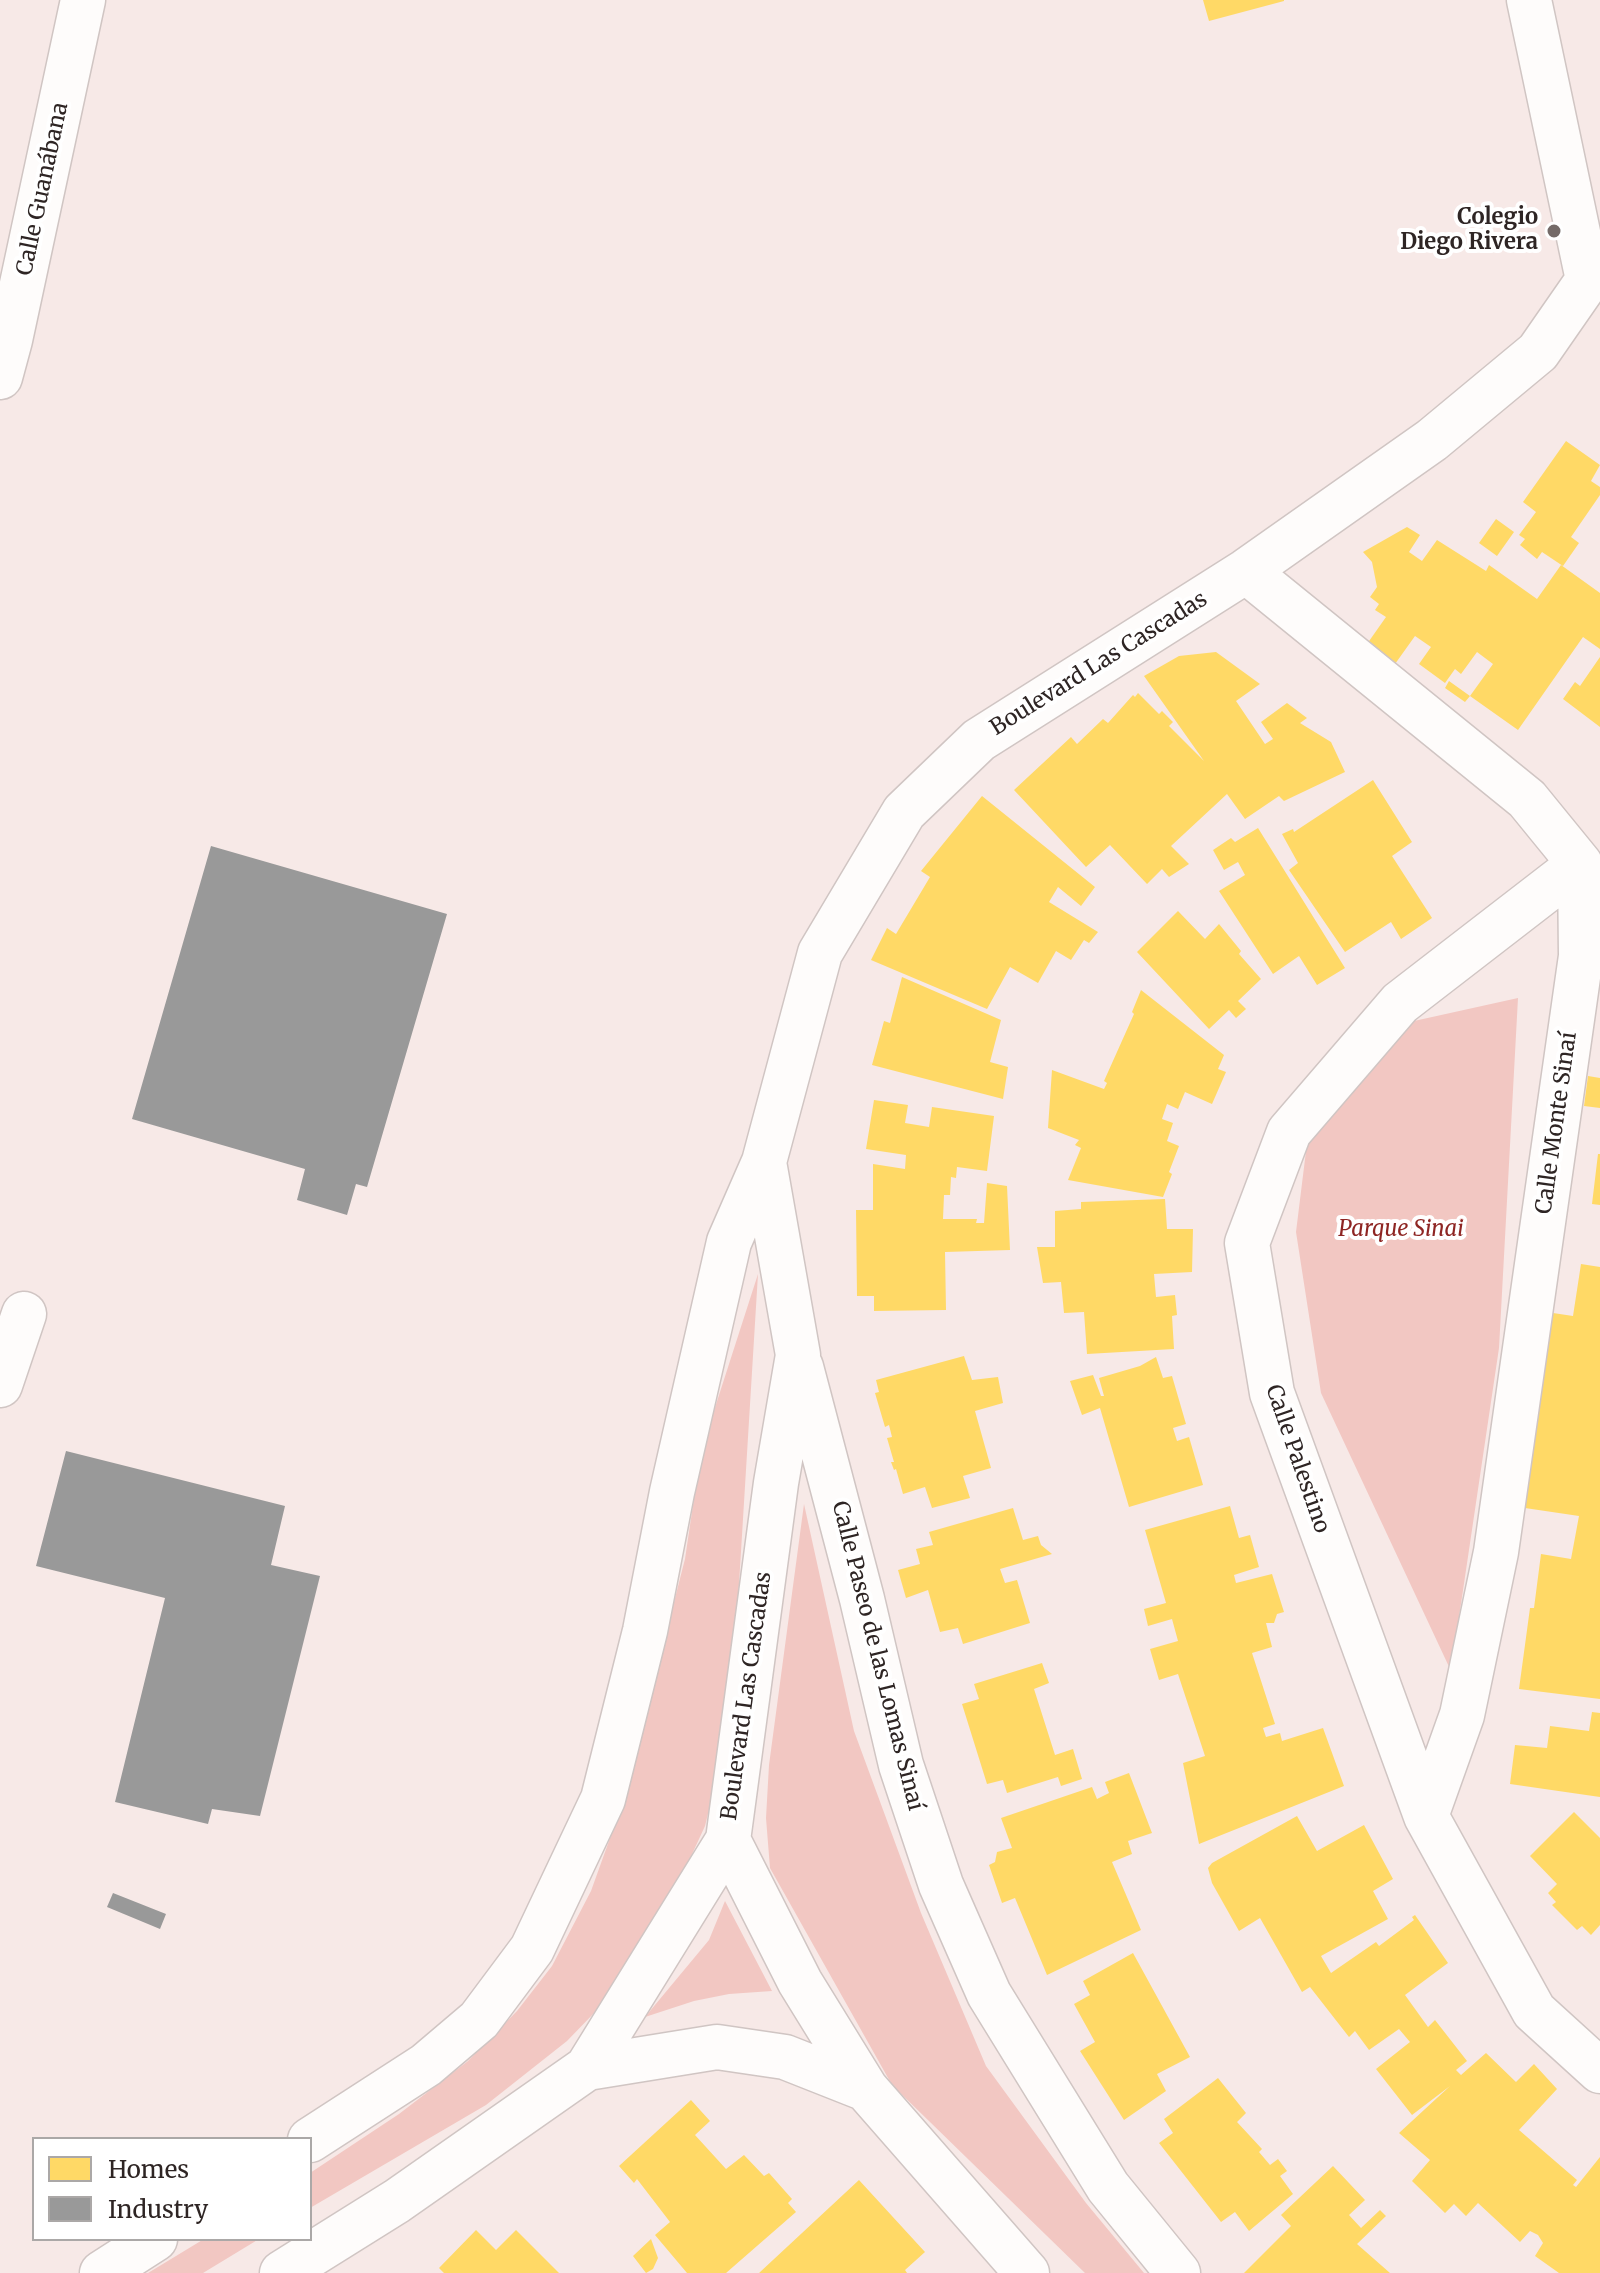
<!DOCTYPE html>
<meta charset="utf-8">
<style>
body{margin:0}
#map{position:relative;width:1600px;height:2273px;overflow:hidden;background:#f7e9e7;font-family:Merriweather,serif}
canvas{display:block}
.legend{position:absolute;left:32px;top:2137px;width:280px;height:104px;box-sizing:border-box;background:#fff;border:2px solid #aba8a7;margin:0;padding:10px 14px;list-style:none;font-size:24px;color:#2e2524}
.legend li{display:flex;align-items:center;gap:16px;height:40px}
.legend b{width:40px;border:2px solid #aba8a7}
</style>
<div id="map">
<canvas width="1600" height="2273"></canvas>
<ul class="legend">
<li><b style="height:22px;background:#ffd966"></b>Homes</li>
<li><b style="height:22px;background:#999"></b>Industry</li>
</ul>
</div>
<script>
const c = document.querySelector('canvas').getContext('2d');
c.lineJoin = 'round';
function fill(path, color) { c.fillStyle = color; c.fill(path, 'evenodd'); }
const toPath = rows => new Path2D(rows.map(r => 'M' + r).join(''));
function trace(path, color, width, dash) { c.strokeStyle = color; c.lineWidth = width; c.lineCap = dash ? 'butt' : 'round'; c.setLineDash(dash || []); c.stroke(path); }
function drawText(font, color, halo, rows, align = 'center') {
  c.font = font + ' Merriweather,serif'; c.lineWidth = 8; c.setLineDash([]); c.textBaseline = 'middle'; c.strokeStyle = halo; c.fillStyle = color; for (const [text, x, y, turn = 0] of rows) {
    c.save(); c.translate(x, y); c.rotate((+turn || 0) * Math.PI / 180); c.textAlign = isNaN(turn) ? turn : align; if (halo) c.strokeText(text, 0, 0); c.fillText(text, 0, 0); c.restore();
  }
}
const green = toPath([
 [1518,998,1499,1348,1451,1671,1321,1393,1296,1232,1307,1143,1405,1023],
 [758,1274,736,1633,720,1765,705,1826,682,1876,642,1951,597,2010,567,2041,486,2105,310,2208,310,2173,399,2114,468,2061,517,2011,552,1966,591,1891,623,1802,685,1559,701,1451],
 [804,1504,854,1731,921,1913,986,2066,1086,2203,1144,2273,1085,2273,892,2085,770,1868,766,1818,769,1765],
 [725,1901,772,1991,729,1994,694,2001,645,2017,709,1940],
 [204,2239,259,2239,203,2273,148,2273]
]);
const homes = toPath([
 [1203,0,1284,0,1284,1,1209,21],
 [1566,441,1600,465,1591,481,1600,487,1600,495,1571,537,1579,543,1563,566,1542,552,1537,559,1520,545,1525,539,1519,535,1536,512,1523,502],
 [1496,519,1514,532,1497,556,1479,543],
 [1407,527,1420,535,1409,552,1422,561,1437,540,1486,571,1489,565,1537,599,1561,565,1600,593,1600,649,1583,637,1518,730,1470,696,1493,664,1477,652,1461,674,1455,669,1445,683,1419,664,1431,647,1415,636,1395,664,1367,644,1386,617,1375,610,1379,604,1370,597,1377,587,1372,562,1363,552],
 [1216,652,1260,684,1236,701,1265,744,1273,739,1261,722,1287,703,1307,718,1300,723,1331,742,1345,772,1284,801,1279,796,1245,819,1227,794,1171,846,1189,864,1169,877,1162,869,1147,884,1110,845,1086,867,1014,790,1071,737,1077,744,1103,719,1108,723,1133,695,1135,697,1138,693,1159,714,1162,711,1173,722,1169,726,1204,761,1144,676,1179,656],
 [1600,657,1600,727,1563,699,1575,682,1580,686],
 [1449,681,1470,696,1465,702,1445,688],
 [1373,780,1412,842,1392,856,1432,918,1401,939,1391,922,1345,952,1289,870,1298,863,1282,834,1293,829,1294,832],
 [982,796,1095,887,1081,906,1058,887,1049,902,1098,932,1089,943,1084,940,1071,960,1056,951,1038,983,1010,967,987,1009,871,960,887,928,896,934,930,877,921,871],
 [1258,828,1345,968,1317,985,1299,956,1273,974,1219,891,1245,875,1238,862,1224,870,1213,850,1231,838,1235,842],
 [1178,911,1205,939,1219,924,1241,951,1239,954,1261,979,1238,1001,1246,1009,1236,1018,1229,1010,1209,1029,1137,952],
 [902,977,1001,1020,990,1062,1008,1067,1003,1099,872,1065,884,1021,890,1023],
 [1141,990,1224,1055,1218,1069,1226,1072,1212,1104,1185,1092,1178,1109,1167,1104,1162,1119,1173,1123,1167,1141,1179,1146,1169,1172,1172,1174,1163,1197,1068,1180,1081,1148,1075,1145,1079,1140,1048,1128,1052,1070,1104,1089,1107,1083,1104,1081,1134,1014,1132,1012],
 [1588,1076,1600,1078,1600,1108,1584,1106],
 [874,1100,908,1105,905,1123,929,1127,932,1107,994,1116,987,1171,957,1167,956,1178,951,1177,950,1195,944,1195,943,1219,977,1219,976,1223,984,1223,987,1183,1007,1186,1010,1250,945,1252,946,1310,874,1311,874,1296,857,1296,856,1210,873,1210,873,1164,905,1169,906,1155,866,1149],
 [1598,1154,1600,1154,1600,1205,1592,1204],
 [1165,1199,1167,1229,1193,1229,1192,1272,1154,1274,1156,1297,1175,1295,1177,1315,1172,1316,1174,1349,1087,1354,1084,1312,1064,1313,1061,1282,1043,1283,1037,1247,1055,1247,1055,1211,1081,1209,1081,1202],
 [1581,1264,1600,1267,1600,1699,1519,1689,1530,1608,1534,1608,1541,1554,1571,1559,1579,1516,1525,1508,1553,1313,1573,1316],
 [964,1356,972,1380,998,1377,1003,1403,975,1411,991,1468,963,1476,970,1498,932,1508,925,1487,903,1494,896,1469,894,1470,891,1462,894,1462,887,1438,892,1437,889,1425,885,1427,875,1393,879,1392,876,1380],
 [1156,1357,1163,1378,1172,1376,1186,1424,1173,1428,1177,1441,1189,1437,1203,1485,1129,1507,1100,1408,1082,1415,1070,1381,1093,1375,1101,1396,1104,1396,1099,1378,1140,1366],
 [1230,1506,1239,1538,1250,1535,1259,1567,1234,1575,1236,1583,1272,1574,1284,1612,1277,1614,1274,1623,1266,1623,1272,1647,1252,1653,1275,1724,1263,1728,1266,1737,1280,1733,1282,1741,1323,1728,1344,1786,1199,1844,1183,1763,1205,1756,1178,1674,1159,1680,1150,1649,1178,1641,1172,1619,1148,1626,1144,1609,1166,1603,1145,1530],
 [1013,1508,1023,1540,1038,1536,1041,1545,1052,1554,1000,1569,1005,1583,1017,1580,1030,1623,963,1644,958,1628,940,1632,928,1590,906,1598,898,1570,920,1564,916,1549,933,1545,929,1532],
 [1042,1663,1049,1683,1034,1689,1055,1755,1073,1749,1082,1779,1061,1786,1058,1777,1007,1793,1003,1780,987,1784,962,1704,979,1699,974,1684],
 [1592,1712,1600,1713,1600,1797,1510,1784,1515,1745,1547,1748,1550,1726,1589,1731],
 [1129,1773,1152,1833,1128,1841,1132,1854,1112,1862,1141,1930,1047,1975,1015,1898,1002,1903,989,1865,995,1862,997,1852,1012,1848,1001,1818,1092,1787,1097,1799,1109,1793,1105,1782],
 [1574,1812,1600,1838,1600,1925,1591,1935,1582,1926,1577,1930,1552,1905,1556,1902,1548,1893,1557,1884,1530,1856],
 [1297,1816,1317,1851,1364,1825,1393,1879,1373,1891,1388,1919,1321,1956,1331,1973,1376,1942,1379,1946,1414,1920,1412,1917,1415,1915,1448,1963,1405,1995,1428,2027,1435,2020,1467,2061,1456,2070,1461,2075,1486,2053,1516,2082,1534,2064,1557,2089,1519,2130,1577,2180,1573,2185,1576,2187,1600,2157,1600,2273,1559,2273,1535,2256,1543,2243,1538,2235,1530,2231,1520,2242,1478,2203,1466,2216,1454,2204,1445,2213,1412,2181,1430,2160,1399,2133,1450,2086,1412,2115,1376,2069,1410,2042,1399,2029,1369,2050,1355,2031,1349,2037,1310,1987,1302,1992,1260,1918,1239,1931,1212,1883,1208,1868,1212,1863],
 [1133,1953,1190,2057,1157,2074,1166,2091,1124,2120,1080,2051,1095,2042,1074,2004,1090,1995,1083,1981],
 [1218,2078,1246,2113,1237,2122,1262,2149,1259,2152,1270,2165,1278,2159,1287,2171,1280,2176,1293,2194,1249,2231,1235,2212,1221,2222,1159,2143,1173,2133,1164,2119],
 [691,2100,710,2121,695,2135,726,2169,744,2155,764,2176,769,2173,792,2199,788,2203,796,2212,726,2273,687,2273,655,2235,670,2222,637,2179,634,2183,619,2166],
 [1333,2166,1365,2200,1349,2215,1361,2228,1380,2210,1386,2216,1357,2244,1390,2273,1244,2273,1291,2226,1281,2215],
 [859,2180,925,2252,905,2270,907,2273,759,2273],
 [476,2230,496,2250,516,2230,559,2273,444,2273,439,2268],
 [651,2239,658,2258,653,2269,646,2273,633,2256]
]);
const industry = toPath([
 [211,846,447,914,367,1187,356,1184,347,1215,297,1200,305,1169,132,1119],
 [66,1451,285,1506,271,1565,320,1576,260,1816,212,1809,208,1824,115,1802,165,1598,36,1566],
 [113,1893,166,1914,160,1929,107,1907]
]);
const minor = toPath([
 [1529,0,1588,280],
 [0,377,10,340,83,0],
 [1246,571,1527,799,1580,864,1581,956,1496,1552,1462,1715,1426,1816],
 [1580,864,1400,1003,1289,1132,1247,1243,1272,1393,1426,1816,1534,2011,1600,2071],
 [801,1367,862,1599,901,1765,941,1885,989,1994,1108,2187,1178,2273],
 [0,1385,24,1314],
 [728,1840,800,1982,866,2089,1027,2273],
 [587,2068,717,2047,785,2057,866,2089],
 [310,2140,426,2065,479,2020,532,1949,603,1799,645,1631,672,1492,729,1242,764,1162,820,953,904,812,979,740,1246,571,1432,440,1538,352,1588,280],
 [102,2273,155,2239],
 [282,2273,397,2201,587,2068,728,1840,776,1483,798,1355,764,1162]
]);
const markers = [
 [1554,231,8,"#746a68"]
];
const streetNames = [
 ["Calle Guanábana",43,189,-78],
 ["Boulevard Las Cascadas",1099,664,-32],
 ["Calle Monte Sinaí",1557,1123,-82],
 ["Calle Palestino",1297,1459,71],
 ["Calle Paseo de las Lomas Sinaí",877,1656,76],
 ["Boulevard Las Cascadas",747,1696,-82]
];
const poiNames = [
 ["Colegio",1538,218],
 ["Diego Rivera",1538,243]
];
const parkNames = [
 ["Parque Sinai",1401,1230]
];
fill(green, '#f2c7c2');
fill(homes, '#ffd966');
fill(industry, '#999');
trace(minor, '#d0c5c3', 47);
trace(minor, '#fefcfb', 44);
for (const [x, y, r, color] of markers) { const dot = new Path2D(); dot.arc(x, y, r, 0, 2 * Math.PI); c.fillStyle = color; c.fill(dot); trace(dot, '#fff', 3); }
drawText('22px', '#2e2524', '#fff', streetNames);
drawText('bold 22px', '#2e2524', '#fff', poiNames, 'right');
drawText('italic 22px', '#8e2523', '#fff', parkNames);
</script>
